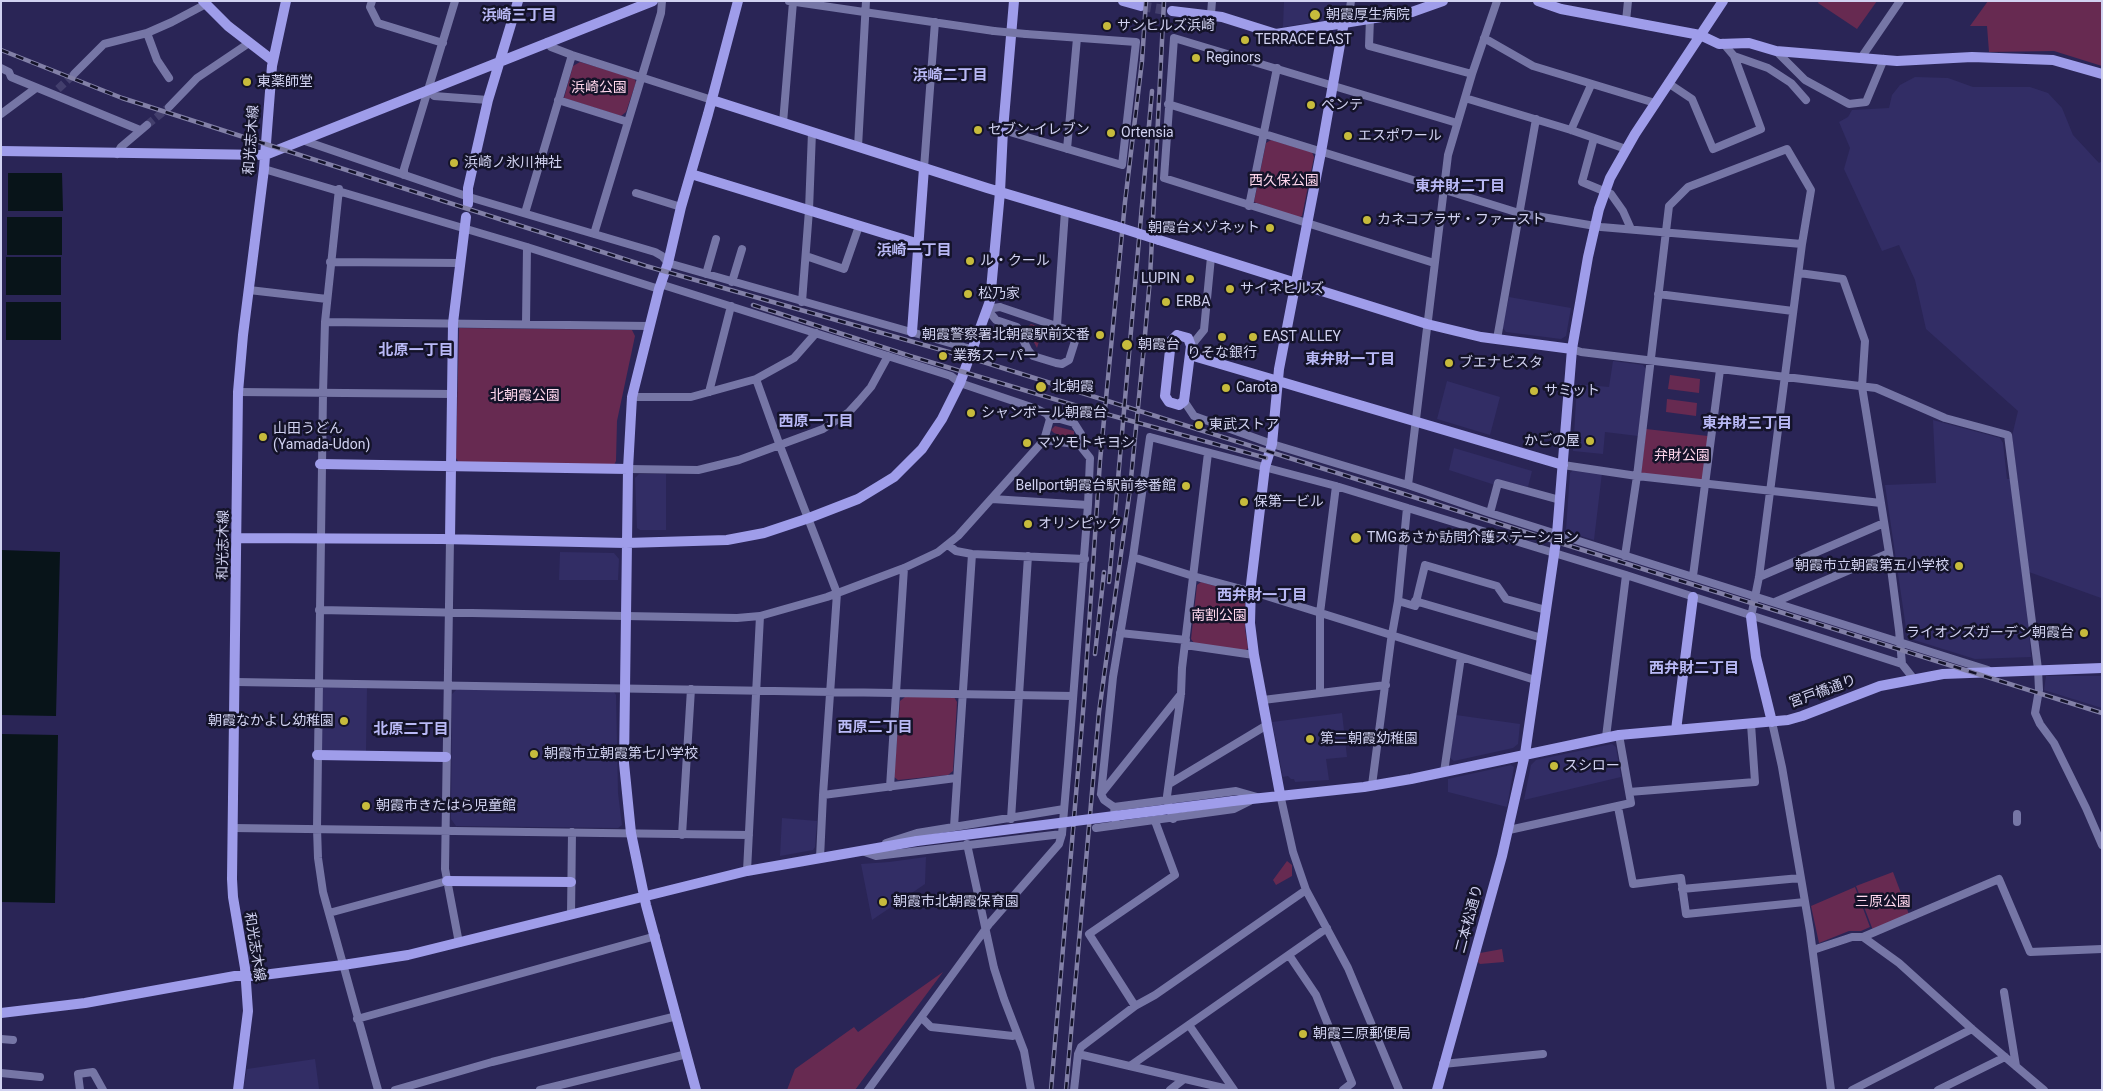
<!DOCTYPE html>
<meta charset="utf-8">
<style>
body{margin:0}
#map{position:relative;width:2103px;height:1091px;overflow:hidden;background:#2a2556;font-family:Roboto,sans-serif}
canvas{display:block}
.frame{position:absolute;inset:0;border:2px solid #d1d2f1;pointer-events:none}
</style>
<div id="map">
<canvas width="2103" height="1091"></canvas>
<div class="frame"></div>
</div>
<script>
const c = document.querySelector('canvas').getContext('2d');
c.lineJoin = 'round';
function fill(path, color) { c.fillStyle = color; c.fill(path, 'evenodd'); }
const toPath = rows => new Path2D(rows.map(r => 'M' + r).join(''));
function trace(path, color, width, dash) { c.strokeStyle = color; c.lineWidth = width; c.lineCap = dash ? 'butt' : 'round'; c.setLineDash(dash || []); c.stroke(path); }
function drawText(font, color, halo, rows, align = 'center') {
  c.font = font + ' Roboto,"Noto Sans JP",sans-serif'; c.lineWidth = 5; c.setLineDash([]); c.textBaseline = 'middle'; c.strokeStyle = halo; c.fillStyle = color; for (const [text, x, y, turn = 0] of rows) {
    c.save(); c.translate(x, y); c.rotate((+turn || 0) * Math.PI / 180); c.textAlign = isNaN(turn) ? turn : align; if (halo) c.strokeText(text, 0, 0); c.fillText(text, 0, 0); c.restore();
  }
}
const built = toPath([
 [1284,1,1348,1,1346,17,1283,27],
 [1915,77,1948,78,1973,87,2030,87,2048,93,2062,108,2073,135,2099,163,2102,161,2102,660,2101,598,2029,572,2012,436,2018,411,1926,329,1915,280,1899,245,1882,251,1844,169,1850,148,1839,122,1848,117,1852,110,1889,108,1892,95,1900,85],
 [1509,297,1571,308,1566,336,1561,339,1506,332,1502,327],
 [1613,361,1643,365,1646,369,1638,436,1605,432,1603,454,1573,451,1577,384,1609,387],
 [1447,381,1500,397,1490,435,1437,419],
 [1933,420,2000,438,2003,443,2007,479,2010,479,2027,610,2031,657,1975,659,1911,639,1907,635,1885,485,1936,483],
 [1454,448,1532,471,1528,487,1497,479,1495,485,1449,470],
 [1573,470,1602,473,1594,540,1568,532,1566,529,1570,473],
 [639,474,666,474,666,530,640,530,637,528,635,478],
 [560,552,614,553,619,559,618,580,559,580],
 [2046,676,2102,676,2102,708,2044,690],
 [323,687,367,688,366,752,321,751,321,690],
 [457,689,614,692,616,695,618,793,622,825,618,828,456,826,451,819,452,694],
 [1342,713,1347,757,1326,759,1329,780,1295,782,1294,779,1291,779,1288,776,1283,777,1272,722],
 [1456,715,1520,724,1518,744,1513,748,1454,761,1450,758],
 [1612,744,1616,747,1621,777,1524,800,1531,765,1536,760],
 [1511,765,1514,767,1507,807,1448,792,1448,779],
 [782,818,817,821,815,847,813,850,780,856],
 [926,857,925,884,872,920,861,864,889,862],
 [315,1059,319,1089,243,1090,247,1069]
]);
const green = toPath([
 [1819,1,1877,1,1857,29,1818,3],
 [1988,1,2102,1,2102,66,2054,51,1989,52,1987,26,1970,26],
 [580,62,634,78,636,82,626,112,621,116,564,98,573,66],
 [1271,140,1312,152,1314,157,1302,216,1298,218,1254,202,1266,143],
 [1031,324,1043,328,1037,348,1028,331,1027,327],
 [459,328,632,330,635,336,617,421,616,461,614,465,459,463,456,458],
 [1670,375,1700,379,1699,393,1668,389],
 [1667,399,1697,403,1696,416,1666,412],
 [1055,426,1074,431,1074,437,1071,439,1054,433,1051,430],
 [1646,429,1708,436,1703,480,1641,474],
 [1201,582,1243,594,1245,597,1245,629,1248,648,1245,651,1194,643,1191,639,1197,585],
 [905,697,954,697,957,702,953,771,948,775,898,780,894,777,900,701],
 [1287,861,1292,865,1292,876,1276,885,1273,880],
 [1893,872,1910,917,1874,933,1856,886],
 [1855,887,1870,927,1861,931,1849,931,1819,943,1811,906],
 [1502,949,1504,962,1480,964,1478,962,1480,953],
 [943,972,855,1090,787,1090,795,1069,854,1027,858,1032]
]);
const water = toPath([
 [8,173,62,173,63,211,8,211],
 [7,217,62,217,62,255,7,255],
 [6,257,61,257,61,295,6,295],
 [6,302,61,302,61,340,6,340],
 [1,550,60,552,56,716,1,715],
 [1,734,58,735,55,903,1,902]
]);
const streetTunnel = toPath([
 [58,89,73,75],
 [147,125,169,107]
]);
const secondaryTunnel = toPath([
 [1141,6,1172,11]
]);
const street = toPath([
 [372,1,370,7,378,23,443,43],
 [789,1,994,31],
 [1211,14,1212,1],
 [1370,18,1369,46,1472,74],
 [1348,21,1351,1],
 [1626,21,1628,1],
 [147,33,157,60,169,78],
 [1484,38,1533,66,1655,103],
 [547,42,551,47,572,55,712,100],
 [1776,51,1805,80,1849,104,1866,102,1884,59],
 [1734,56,1768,68,1791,83,1806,100],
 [1861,58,1900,1],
 [1,68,9,72,11,77,140,130],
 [74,74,104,44,147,33,172,22,206,4],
 [1668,83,1692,99,1713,149,1761,129,1734,56,1723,43],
 [428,90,434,96,488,100],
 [1465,98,1571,130,1626,149],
 [558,100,628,122],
 [1168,104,1519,213,1601,227,1802,244],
 [169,107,197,78,249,43],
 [1,114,36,88],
 [783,123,793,2],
 [1003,130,1122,165,1136,42,1026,34],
 [1571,130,1591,85],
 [1594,138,1582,182,1611,194,1623,211,1631,229],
 [302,140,469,197,655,252,662,256,668,263,971,349],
 [858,147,866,1],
 [1067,149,1077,38],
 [117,154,121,147,147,125],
 [924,168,935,22],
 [264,169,527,247,659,289],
 [404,175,404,169,455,1],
 [339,189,325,322,323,393,317,828,318,858,323,892,378,1090],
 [636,193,681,207],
 [1249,206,1277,68],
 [525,213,572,55],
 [594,234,661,13,662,1],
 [806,256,844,269,859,226],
 [330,262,460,263],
 [1434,263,1164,178,1174,38,1457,123],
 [706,274,716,239],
 [732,282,742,249],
 [660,284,951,376,960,383,1037,409,1047,414,1050,419],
 [249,290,327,299],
 [1658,294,1793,311],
 [802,302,809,210,812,132],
 [1000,307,1074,332,1076,338,1069,360,1062,364,1056,363,1033,356,1028,350,1017,327,996,320,987,309,1000,307],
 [325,322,649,326],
 [526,324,527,247],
 [1057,325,1065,211],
 [1497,339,1536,119],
 [1191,346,1204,330,1211,257],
 [1572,349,1581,352,1876,388,1945,418,2008,435,2038,669,2039,690,2035,713,2040,724,2054,743,2086,808,2102,845],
 [756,379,780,446,837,593,823,795,820,858],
 [238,392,452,394],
 [709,392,731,306],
 [632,397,691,397,756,379,794,358,816,333],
 [1184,401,1194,416,1272,444,1408,485,1490,513,1988,670],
 [1044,440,1075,444,1078,443],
 [1563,465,1637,476,1881,503,1862,387,1865,341,1843,279,1799,273],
 [628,469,698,470,739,460,823,429,849,412,859,401,871,387,888,356],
 [1408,485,1448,155,1472,74,1497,1],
 [992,499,1088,505],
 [1490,513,1498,483,1560,500],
 [450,539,445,869,459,943],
 [948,545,956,551,972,554,1085,559],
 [1889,553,1899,630,1902,664],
 [1625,556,1637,476,1669,206,1688,187,1787,149,1811,190,1802,244,1759,577,1751,617],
 [1133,557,1193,576,1260,594,1535,680],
 [1693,576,1720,370],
 [1759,577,1884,523],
 [1398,601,1415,606,1425,565,1497,586,1506,599,1546,610],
 [1415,601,1542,638],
 [1775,602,1889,553,1881,503],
 [319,610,625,616,737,618,760,616,827,597,904,568,938,552,958,536,1044,440,1050,419,1060,419,1074,423,1081,434,1078,443],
 [1120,633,1186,640],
 [1185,645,1254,655],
 [236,682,1073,696],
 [1320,693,1320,613,1336,486],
 [1263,700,1386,685],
 [1772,722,1782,767,1810,931,1831,1090],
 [1606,737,1626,575],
 [1444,772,1461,657],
 [1169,784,1267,725],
 [1372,785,1391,640,1398,601,1407,508],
 [890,787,904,568],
 [1629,792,1755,782,1751,724],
 [1101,794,1181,694],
 [1280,794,1293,852,1306,890,1348,968,1399,1090],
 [823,795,956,778],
 [1114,807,1236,791,1257,797],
 [1618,807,1633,884,1681,878,1686,914,1805,902],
 [2017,814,2017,822],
 [1011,819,1028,556],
 [1173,819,1167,800,1167,796,1181,694,1182,668,1208,453],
 [1116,825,1114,807,1104,800,1101,794,1113,677,1133,557,1150,437,1336,486,1626,575,1902,664,1913,678],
 [954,827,972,554],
 [233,828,749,835],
 [1096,828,1234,809,1250,801],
 [1509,830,1631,803,1619,735],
 [682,835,691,689],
 [886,843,917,833,1064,809],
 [967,844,994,968,1004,999,1024,1051,1031,1090],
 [862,851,876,856,1062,834],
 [747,871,760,616],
 [1682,889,1800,878],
 [329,913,447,881],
 [571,915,572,832],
 [1863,937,1899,963,1972,1029,2044,1090],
 [1813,950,1852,937,1863,937,1999,879,2030,952,2102,949],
 [1289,955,1316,995,1333,1037,1352,1083,1343,1090],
 [2004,992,2016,1066],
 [1135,1006,1089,934,1175,875,1155,821],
 [922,1018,931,1027,1013,1036,1017,1034],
 [357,1019,656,936],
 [1189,1025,1234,1090],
 [1,1039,13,1040],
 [1078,1054,1232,1090],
 [1443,1064,1543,1054],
 [1130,1066,1327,928],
 [1,1073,40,1077],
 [80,1090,78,1074,93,1072,103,1090],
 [395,1090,492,1062,677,1016],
 [540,1090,687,1054],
 [868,1090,990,923,1059,844,1062,834,1068,764,1088,505,1090,458,1078,443],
 [1074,1090,1078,1054,1081,1047,1135,1006,1155,995,1306,890],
 [1170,1090,1184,1079],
 [1852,1090,1972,1029],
 [1938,1090,2005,1057]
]);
const secondary = toPath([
 [203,1,228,26,272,60],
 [1123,1,1141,6],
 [1538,1,1561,9,1700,35,1719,44,1749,43,1776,51,1897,61,1972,57,2053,60,2102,74],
 [1172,11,1222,17,1276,34,1412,12,1443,1],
 [712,100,987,188,1115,226],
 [1,151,265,155,653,1],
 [691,174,919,244],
 [468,204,468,188,488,100,518,1],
 [1159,240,1427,324,1481,337,1572,349],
 [912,332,924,168],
 [1177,335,1188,338,1191,346,1184,401,1179,405,1169,402,1165,396,1171,341,1177,335],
 [1190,355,1563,465],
 [320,464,628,469],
 [237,538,442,539,626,543,727,540,764,533,809,518,858,499,894,477,922,449,942,419,960,383,990,301,1000,192,1003,130,1014,1],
 [450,539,453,323,466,217],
 [1751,617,1756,657,1772,722],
 [1676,730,1693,597],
 [317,755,446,757],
 [1280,794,1254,655,1250,623,1251,584,1265,467,1272,444,1279,369,1321,152,1344,22],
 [1233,801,1364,787,1411,779,1619,735,1788,720,1802,716,1880,686,1943,674,2102,668],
 [447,881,571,882],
 [1,1013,85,1003,235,976,255,976,343,965,408,955,747,871,917,841],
 [238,1090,248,1011,245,968,233,897,232,879,238,392,243,335,264,169,272,66,286,1],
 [696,1090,646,905,631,833,624,763,628,469,632,397,659,289,668,263,681,207,708,114,738,1],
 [1437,1090,1502,856,1525,754,1557,534,1572,349,1588,257,1599,209,1610,178,1635,134,1723,1]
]);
const rail = toPath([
 [1,50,122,98,646,266,977,360,2102,713],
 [753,305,910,356,1084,408,1266,458],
 [1109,582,1152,91],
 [1095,654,1104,572],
 [1051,1090,1084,700,1100,461,1125,202,1142,61,1146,1],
 [1066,1090,1099,712,1130,489,1144,346,1150,278,1164,1]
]);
const streetBridge = toPath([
 [994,31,1026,34]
]);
const secondaryBridge = toPath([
 [1115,226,1159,240],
 [917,841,1233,801]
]);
const markers = [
 [1315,15,6,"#c7bb3c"],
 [1107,26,5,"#c7bb3c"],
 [1245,40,5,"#c7bb3c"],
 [1196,58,5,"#c7bb3c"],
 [247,82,5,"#c7bb3c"],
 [1311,105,5,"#c7bb3c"],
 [978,130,5,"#c7bb3c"],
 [1111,133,5,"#c7bb3c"],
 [1348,136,5,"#c7bb3c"],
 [454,163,5,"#c7bb3c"],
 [1367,220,5,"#c7bb3c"],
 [1270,228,5,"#c7bb3c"],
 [970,261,5,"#c7bb3c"],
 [1190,279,5,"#c7bb3c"],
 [1230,289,5,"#c7bb3c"],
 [968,294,5,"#c7bb3c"],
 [1166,302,5,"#c7bb3c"],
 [1100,335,5,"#c7bb3c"],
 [1222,337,5,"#c7bb3c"],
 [1253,337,5,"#c7bb3c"],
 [1127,345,6,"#c7bb3c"],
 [943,356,5,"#c7bb3c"],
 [1449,363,5,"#c7bb3c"],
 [1041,387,6,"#c7bb3c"],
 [1226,388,5,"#c7bb3c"],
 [1534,391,5,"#c7bb3c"],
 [971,413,5,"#c7bb3c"],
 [1199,425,5,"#c7bb3c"],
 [263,437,5,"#c7bb3c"],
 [1590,441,5,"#c7bb3c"],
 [1027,443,5,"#c7bb3c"],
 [1186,486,5,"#c7bb3c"],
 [1244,502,5,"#c7bb3c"],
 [1028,524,5,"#c7bb3c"],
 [1356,538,6,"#c7bb3c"],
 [1959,566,5,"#c7bb3c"],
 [2084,633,5,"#c7bb3c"],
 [344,721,5,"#c7bb3c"],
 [1310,739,5,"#c7bb3c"],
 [534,754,5,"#c7bb3c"],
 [1554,766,5,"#c7bb3c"],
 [366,806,5,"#c7bb3c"],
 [883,902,5,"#c7bb3c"],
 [1303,1034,5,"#c7bb3c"]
];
const poiNames = [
 ["朝霞厚生病院",1326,15],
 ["サンヒルズ浜崎",1117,26],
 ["TERRACE EAST",1255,40],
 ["Reginors",1206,58],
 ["東薬師堂",257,82],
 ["ペンテ",1321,105],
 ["セブン-イレブン",988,130],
 ["Ortensia",1121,133],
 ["エスポワール",1358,136],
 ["浜崎ノ氷川神社",464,163],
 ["カネコプラザ・ファースト",1377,220],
 ["朝霞台メゾネット",1260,228,"right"],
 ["ル・クール",980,261],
 ["LUPIN",1180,279,"right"],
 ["サイネヒルズ",1240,289],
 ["松乃家",978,294],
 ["ERBA",1176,302],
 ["朝霞警察署北朝霞駅前交番",1090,335,"right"],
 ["EAST ALLEY",1263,337],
 ["朝霞台",1138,345],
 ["りそな銀行",1222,353,"center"],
 ["業務スーパー",953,356],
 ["ブエナビスタ",1459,363],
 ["北朝霞",1052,387],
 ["Carota",1236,388],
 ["サミット",1544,391],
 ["シャンボール朝霞台",981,413],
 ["東武ストア",1209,425],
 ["山田うどん",273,429],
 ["(Yamada-Udon)",273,445],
 ["かごの屋",1580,441,"right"],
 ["マツモトキヨシ",1037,443],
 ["Bellport朝霞台駅前参番館",1176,486,"right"],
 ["保第一ビル",1254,502],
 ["オリンピック",1038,524],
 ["TMGあさか訪問介護ステーション",1367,538],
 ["朝霞市立朝霞第五小学校",1949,566,"right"],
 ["ライオンズガーデン朝霞台",2074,633,"right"],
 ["朝霞なかよし幼稚園",334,721,"right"],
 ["第二朝霞幼稚園",1320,739],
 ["朝霞市立朝霞第七小学校",544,754],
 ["スシロー",1564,766],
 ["朝霞市きたはら児童館",376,806],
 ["朝霞市北朝霞保育園",893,902],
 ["朝霞三原郵便局",1313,1034]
];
const parkNames = [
 ["浜崎公園",599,88],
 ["西久保公園",1284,181],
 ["北朝霞公園",525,396],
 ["弁財公園",1682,456],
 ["南割公園",1219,616],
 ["三原公園",1883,902]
];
const streetNames = [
 ["和光志木線",252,140,-86],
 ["和光志木線",224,545,-89],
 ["宮戸橋通り",1823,692,-20],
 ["二本松通り",1470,919,-75],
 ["和光志木線",254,947,81]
];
const neighbourhoodNames = [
 ["浜崎三丁目",519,16],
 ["浜崎二丁目",950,76],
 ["東弁財二丁目",1460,187],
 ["浜崎一丁目",914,251],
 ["北原一丁目",416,351],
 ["東弁財一丁目",1350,360],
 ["西原一丁目",816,422],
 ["東弁財三丁目",1747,424],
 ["西弁財一丁目",1262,596],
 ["西弁財二丁目",1694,669],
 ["西原二丁目",875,728],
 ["北原二丁目",411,730]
];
fill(built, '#322d65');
fill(green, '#672a51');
fill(water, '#081419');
trace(streetTunnel, '#433f6d', 8, [8, 4]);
trace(secondaryTunnel, '#433f6d', 10, [10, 5]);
trace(street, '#7676a6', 8);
trace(secondary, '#9f9dea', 10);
trace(rail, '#8280a7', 4.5);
trace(rail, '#141329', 2.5, [8]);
trace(streetBridge, '#7676a6', 8);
trace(secondaryBridge, '#9f9dea', 10);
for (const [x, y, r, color] of markers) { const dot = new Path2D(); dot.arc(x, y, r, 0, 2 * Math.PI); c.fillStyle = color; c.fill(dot); trace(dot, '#141329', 2); }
drawText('14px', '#d1d2f1', '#141329', poiNames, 'left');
drawText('14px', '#ffd7ed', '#141329', parkNames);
drawText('14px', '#d1d2f1', '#141329', streetNames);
drawText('bold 15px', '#b9b9f6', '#141329', neighbourhoodNames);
</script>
